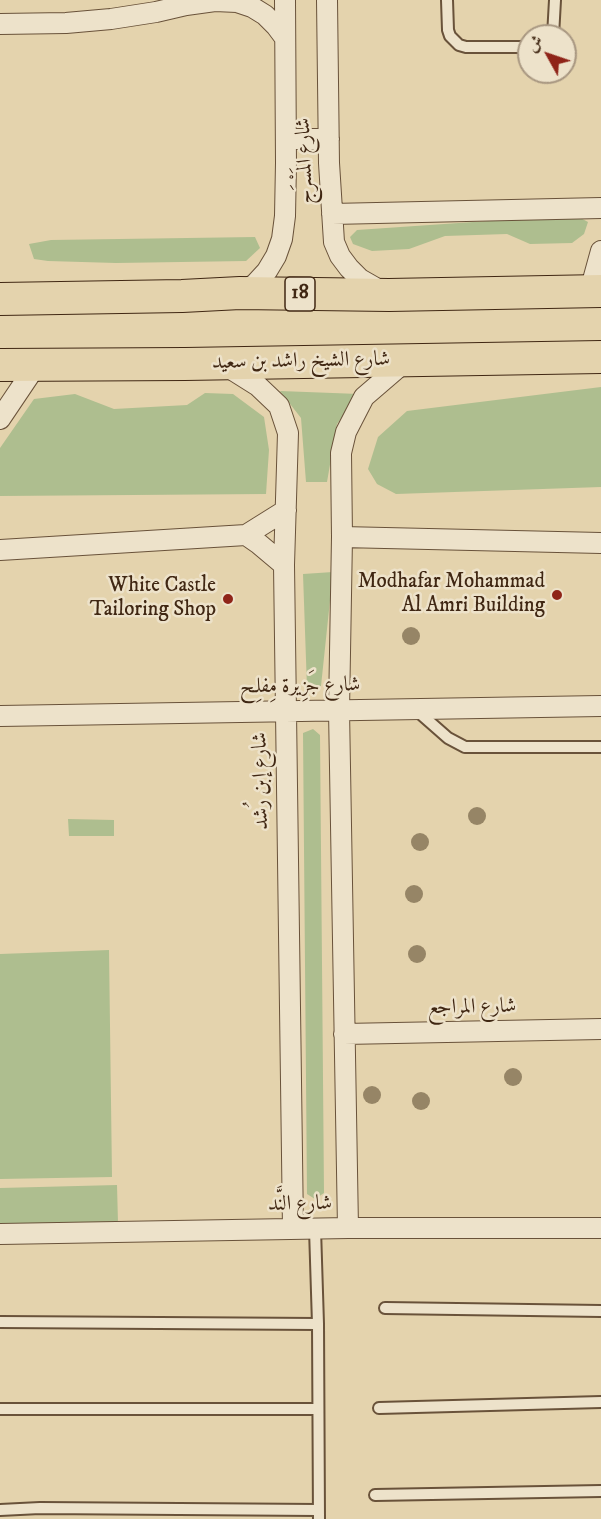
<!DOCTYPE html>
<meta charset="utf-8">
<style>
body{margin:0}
#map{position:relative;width:601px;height:1519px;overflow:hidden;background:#e4d3ad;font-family:"IM FELL DW Pica",Amiri,serif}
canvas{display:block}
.north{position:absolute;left:517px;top:24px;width:60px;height:60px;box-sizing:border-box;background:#ede2ca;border:2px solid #a89781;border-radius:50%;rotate:310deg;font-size:16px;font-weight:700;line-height:24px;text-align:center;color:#402713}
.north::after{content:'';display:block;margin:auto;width:21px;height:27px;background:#8f2418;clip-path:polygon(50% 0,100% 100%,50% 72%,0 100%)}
</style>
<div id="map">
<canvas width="601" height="1519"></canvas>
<div class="north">ش</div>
</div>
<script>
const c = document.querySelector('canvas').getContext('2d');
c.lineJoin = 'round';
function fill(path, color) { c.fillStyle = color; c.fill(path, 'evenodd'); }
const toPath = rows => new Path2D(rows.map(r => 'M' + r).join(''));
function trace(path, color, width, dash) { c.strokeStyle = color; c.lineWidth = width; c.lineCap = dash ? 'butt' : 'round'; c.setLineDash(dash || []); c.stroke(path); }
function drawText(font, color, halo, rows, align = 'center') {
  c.font = font + ' "IM FELL DW Pica",Amiri,serif'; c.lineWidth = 5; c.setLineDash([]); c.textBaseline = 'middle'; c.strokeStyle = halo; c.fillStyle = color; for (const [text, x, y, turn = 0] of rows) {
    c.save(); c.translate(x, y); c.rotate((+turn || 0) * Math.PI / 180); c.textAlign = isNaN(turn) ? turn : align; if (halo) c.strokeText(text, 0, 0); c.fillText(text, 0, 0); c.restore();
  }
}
const green = toPath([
 [575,215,588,222,584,234,572,243,530,244,507,234,445,236,409,249,372,251,353,244,350,237,357,230],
 [255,237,260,248,246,261,116,263,48,261,34,259,29,244,51,240],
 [601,387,601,487,396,494,377,484,368,469,378,437,407,411],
 [280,391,359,394,337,424,327,482,306,482,301,418],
 [205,393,233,394,264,417,269,450,266,494,0,496,0,448,34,399,75,394,114,409,187,405],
 [333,572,321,686,307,688,303,574],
 [313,729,320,735,324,1193,315,1199,307,1194,303,733],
 [68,819,114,820,114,836,69,836],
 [109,950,112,1177,0,1179,0,954],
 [117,1185,118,1223,0,1225,0,1188]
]);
const service = toPath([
 [447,0,448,30,450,36,459,45,466,47,529,47],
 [553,36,555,0],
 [415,709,448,738,465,747,601,747],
 [315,1229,318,1324,319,1519],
 [385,1308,601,1311],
 [0,1322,318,1324],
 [379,1408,601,1402],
 [0,1409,318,1409],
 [375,1495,601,1491],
 [0,1510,40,1508,318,1510]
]);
const minor = toPath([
 [327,0,329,163,334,242,340,256,349,268,360,279,381,291],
 [237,2,252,7,265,15,276,26,285,38],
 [0,24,66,23,111,19,156,12,186,5,215,1,237,2,245,0],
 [286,139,329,139],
 [332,214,601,208],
 [590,291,601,251],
 [240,293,255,284,267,271,276,256,282,239,285,216,286,163,285,0],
 [223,364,258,386,279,406,288,433,284,565,293,1229],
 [0,419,37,364],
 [246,535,259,544,284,565],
 [342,537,601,543],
 [0,550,246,535,286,510],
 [0,716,601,706],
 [344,1034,601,1029],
 [348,1228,339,710,342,537,341,453,346,432,364,397,407,360],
 [0,1234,348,1228,601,1228]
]);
const primary = toPath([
 [0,299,182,296,240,293,389,295,601,291],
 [0,365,185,364,601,357]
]);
const trees = [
 [411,636],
 [477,816],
 [420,842],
 [414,894],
 [417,954],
 [513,1077],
 [372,1095],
 [421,1101]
];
const markers = [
 [557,595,6,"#8f2418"],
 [228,599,6,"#8f2418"]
];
const shields = [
 [300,294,30]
];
const shieldNames = [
 ["18",300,294]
];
const streetNames = [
 ["شارع المَسْرَج",306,161,-92],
 ["شارع الشيخ راشد بن سعيد",301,362,-1],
 ["شارع جَزِيرة مِفلِح",300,687,-1],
 ["شارع إبن رُشد",262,781,-91],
 ["شارع المراجع",472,1008,-1],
 ["شارع النَّد",300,1205,-1]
];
const poiNames = [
 ["Modhafar Mohammad",545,583],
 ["Al Amri Building",545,607],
 ["White Castle",216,587],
 ["Tailoring Shop",216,611]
];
fill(green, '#aebe8f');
trace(service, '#69523a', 14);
trace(minor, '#69523a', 22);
trace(primary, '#402713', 34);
trace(service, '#ede2ca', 10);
trace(minor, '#ede2ca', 20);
trace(primary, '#e4d3ad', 32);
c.fillStyle = '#968566';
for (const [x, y] of trees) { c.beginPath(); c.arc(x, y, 9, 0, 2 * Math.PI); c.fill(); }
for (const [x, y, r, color] of markers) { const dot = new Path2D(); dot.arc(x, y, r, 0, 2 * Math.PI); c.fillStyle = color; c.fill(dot); trace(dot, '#ede2ca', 2); }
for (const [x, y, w] of shields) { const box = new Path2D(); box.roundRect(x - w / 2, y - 17, w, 34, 4.5); c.fillStyle = '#ede2ca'; c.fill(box); trace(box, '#402713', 1.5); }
drawText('bold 20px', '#402713', null, shieldNames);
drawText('21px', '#402713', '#ede2ca', streetNames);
drawText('21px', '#402713', '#ede2ca', poiNames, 'right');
</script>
